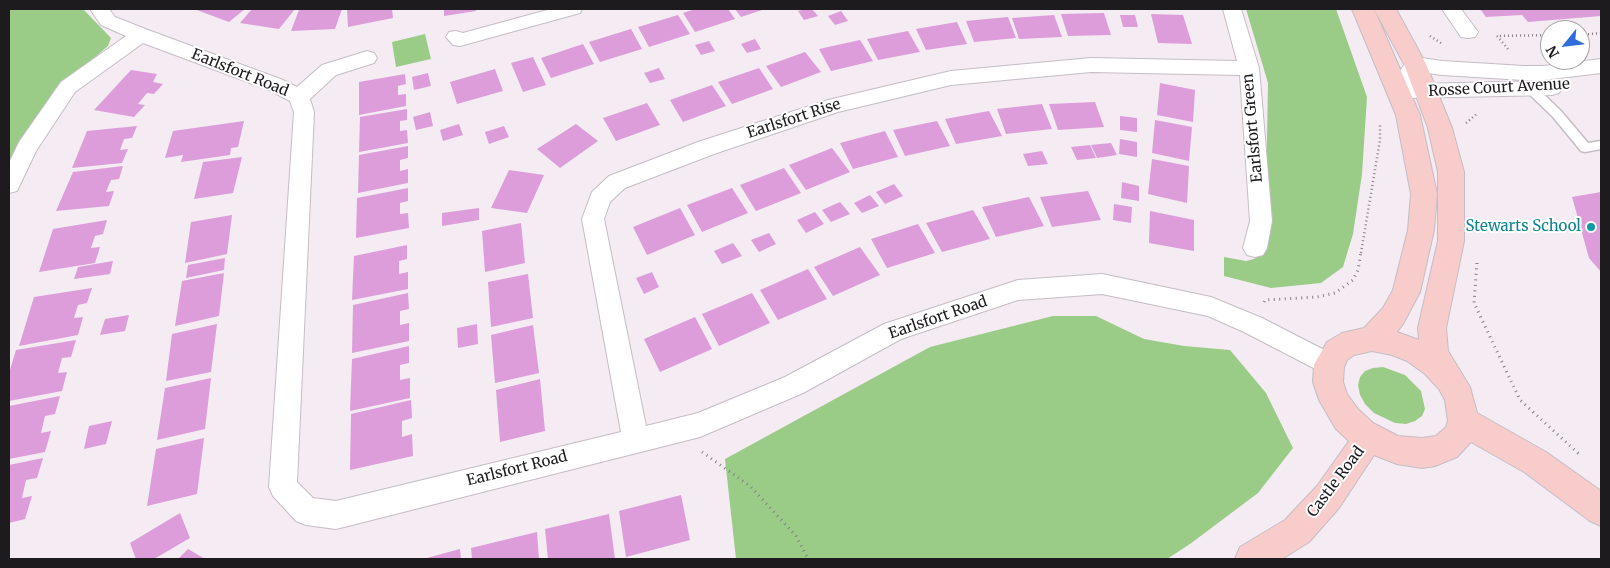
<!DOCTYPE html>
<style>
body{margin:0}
#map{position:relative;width:1610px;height:568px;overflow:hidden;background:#f4ebf3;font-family:Merriweather,serif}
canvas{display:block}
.frame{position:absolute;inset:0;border:10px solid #1e1b1e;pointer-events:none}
.north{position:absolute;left:1540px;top:20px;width:50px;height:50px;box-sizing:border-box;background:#fff;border:1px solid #a5a4a5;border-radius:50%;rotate:241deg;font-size:14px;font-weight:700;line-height:20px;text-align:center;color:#1e1b1e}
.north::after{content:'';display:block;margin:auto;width:18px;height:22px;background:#2e6ddb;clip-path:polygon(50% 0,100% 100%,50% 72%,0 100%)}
</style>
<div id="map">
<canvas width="1610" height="568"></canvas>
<div class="frame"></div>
<div class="north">N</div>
</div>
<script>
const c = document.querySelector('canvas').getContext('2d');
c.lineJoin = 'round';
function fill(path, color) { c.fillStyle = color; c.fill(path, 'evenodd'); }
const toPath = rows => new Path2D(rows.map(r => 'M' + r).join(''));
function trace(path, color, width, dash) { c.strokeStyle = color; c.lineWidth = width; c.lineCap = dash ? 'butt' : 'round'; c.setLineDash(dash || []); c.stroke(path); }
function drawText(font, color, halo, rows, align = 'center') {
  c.font = font + ' Merriweather,serif'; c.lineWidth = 4; c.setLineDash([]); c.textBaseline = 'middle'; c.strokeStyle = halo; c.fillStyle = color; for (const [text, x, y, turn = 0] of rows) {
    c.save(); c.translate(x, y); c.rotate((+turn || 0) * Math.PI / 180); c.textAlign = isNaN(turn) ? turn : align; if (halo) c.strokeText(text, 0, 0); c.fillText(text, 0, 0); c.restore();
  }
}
const green = toPath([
 [9,9,83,9,111,38,108,46,62,85,31,125,9,164],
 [1246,9,1336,9,1367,97,1362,174,1353,234,1343,267,1321,283,1271,288,1224,276,1224,257,1246,261,1254,259,1265,250,1268,83],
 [425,34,431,59,396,67,392,42],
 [1053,316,1096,316,1144,339,1184,346,1230,350,1266,393,1293,448,1258,493,1190,544,1167,559,736,559,725,459,930,347],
 [1383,367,1405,375,1421,391,1425,409,1422,416,1415,421,1406,424,1395,423,1374,413,1365,404,1360,395,1358,385,1360,377,1365,371,1373,368]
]);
const building = toPath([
 [194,9,245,9,229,22],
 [252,9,295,9,279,29,240,23],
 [342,9,335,29,291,31,299,10],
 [347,9,392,9,393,18,348,27],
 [444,9,476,9,476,11,444,16],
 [695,9,728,9,735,19,695,32,683,13],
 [735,9,765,9,741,17],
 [806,9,812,9,818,16,804,20,798,11],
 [1480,9,1601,9,1601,16,1528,22,1522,15,1486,17],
 [841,11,848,21,835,25,828,16],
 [1104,13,1111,35,1068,36,1061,14],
 [1151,14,1183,15,1192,44,1158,43],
 [678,15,690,34,649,47,638,27],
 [1054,15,1062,37,1019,39,1012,18],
 [1120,15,1135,15,1138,27,1123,27],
 [1008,17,1016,38,974,42,966,21],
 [957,22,967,44,926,50,916,29],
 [631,29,642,49,600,62,589,42],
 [908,31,920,52,878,60,867,39],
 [755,39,761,49,747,53,741,44],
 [860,40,873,61,831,71,819,49],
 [709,41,715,51,701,55,695,45],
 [583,44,594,64,551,78,541,58],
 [805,52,821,72,781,87,766,66],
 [533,57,546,85,523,92,511,63],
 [659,68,665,79,650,83,644,73],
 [759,68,773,89,732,104,718,82],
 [495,69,503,91,457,104,450,82],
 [131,70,157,74,153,82,163,84,154,94,147,93,138,104,145,105,134,117,94,110],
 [428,73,431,86,414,90,412,77],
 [405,74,406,84,398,86,398,95,406,94,406,106,359,115,359,82],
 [1160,83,1195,90,1193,122,1157,115],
 [712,85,726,106,683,122,670,100],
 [1095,102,1104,127,1058,130,1049,104],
 [647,103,660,125,616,141,603,118],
 [1042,104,1052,129,1006,134,997,109],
 [407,109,407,120,400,121,400,131,407,130,408,143,359,152,360,117],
 [989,111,1002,136,956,144,945,119],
 [430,112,433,126,416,130,413,117],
 [1120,116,1137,118,1137,132,1120,130],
 [1155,120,1192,127,1189,161,1152,153],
 [244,121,238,147,231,148,230,155,181,162,183,155,165,158,173,131],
 [937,121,950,146,905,156,893,130],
 [459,124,463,135,443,141,440,130],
 [576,124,598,141,560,168,537,149],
 [137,126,132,138,124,139,120,150,128,149,122,163,72,168,87,131],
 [504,126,509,137,489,144,485,132],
 [885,131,898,157,853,169,840,143],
 [1120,139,1137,142,1137,157,1119,154],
 [1111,143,1117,155,1097,158,1091,145],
 [1090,145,1096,158,1077,160,1071,147],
 [408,146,408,158,400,160,400,171,408,169,408,183,358,193,359,155],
 [832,148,850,172,806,190,789,165],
 [1042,151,1048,164,1028,166,1023,154],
 [242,157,233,193,194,199,203,162],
 [1152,159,1189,166,1187,203,1148,194],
 [123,166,119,179,111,180,106,192,114,191,109,206,56,211,73,172],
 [784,168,801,193,756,211,740,185],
 [509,170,544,175,527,213,491,208],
 [1122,182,1139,186,1139,201,1121,198],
 [894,184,903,196,885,204,876,192],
 [408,188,408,201,400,203,400,214,408,213,409,228,356,238,357,198],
 [732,188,748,213,702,232,687,205],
 [1088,191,1101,220,1052,227,1040,197],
 [1601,192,1601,272,1589,258,1572,197],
 [870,195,879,206,862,213,854,203],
 [1029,197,1044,226,996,237,982,207],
 [840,202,850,214,831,222,822,210],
 [1114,204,1132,207,1131,223,1113,220],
 [479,208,479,220,442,226,442,213],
 [680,208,695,235,647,255,633,227],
 [973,210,990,239,942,252,926,223],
 [1150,211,1194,220,1194,251,1149,243],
 [815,212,824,224,806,233,797,220],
 [232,215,227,254,185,263,191,222],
 [107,220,103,234,95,236,91,248,100,247,95,263,39,272,53,229],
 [521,223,525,263,485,272,482,231],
 [918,224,935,253,887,268,871,239],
 [769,233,776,244,759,252,751,240],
 [733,243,742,256,722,264,714,251],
 [407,245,407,259,399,261,399,274,408,272,408,289,352,300,354,256],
 [860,247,880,275,833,296,814,267],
 [225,258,224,270,186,278,188,265],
 [113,261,110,274,74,279,78,267],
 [808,269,827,299,778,320,760,290],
 [652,272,659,287,644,294,636,278],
 [224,273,219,316,175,326,182,281],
 [528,274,533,318,491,327,488,282],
 [92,288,87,303,78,305,74,318,83,317,78,335,19,346,34,297],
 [408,293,409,309,400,311,400,325,409,323,409,341,352,353,353,305],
 [752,293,770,323,719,346,702,314],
 [129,315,125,331,100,335,105,319],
 [695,317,712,349,660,372,644,339],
 [217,324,211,372,166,381,172,334],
 [477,324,478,344,458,348,457,328],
 [533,325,539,373,495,383,491,335],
 [76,340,71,357,62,358,58,373,67,372,62,391,9,401,9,373,16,350],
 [409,346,409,363,400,365,400,380,410,378,410,398,350,411,352,359],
 [211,378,205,429,157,440,165,388],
 [540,379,545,431,500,442,496,390],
 [60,396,55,414,45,416,41,433,51,431,45,452,9,459,9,406],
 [411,400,412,418,402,421,402,437,412,434,413,456,350,470,351,414],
 [112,421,106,444,84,449,89,426],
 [204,438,197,494,147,506,156,449],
 [43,458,37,478,26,480,22,498,32,496,25,519,9,523,9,465],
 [681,495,690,540,626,557,619,511],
 [180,513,190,538,154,559,136,559,130,543],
 [609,514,615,559,548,559,545,529],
 [537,532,539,559,472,559,471,548],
 [188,549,205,559,178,559],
 [460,549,461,559,423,559]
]);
const pathFar1 = toPath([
 [1580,35,1601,33],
 [1430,36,1441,43],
 [1508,49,1497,36,1550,35],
 [1466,123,1478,113],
 [1361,253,1380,140,1380,125]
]);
const path = toPath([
 [1477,263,1474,303,1520,400,1580,455],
 [1264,302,1265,300,1317,297,1335,293,1353,280,1358,270,1361,252],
 [702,452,750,486,796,536,808,559]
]);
const lane = toPath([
 [1531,85,1535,86,1561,111,1588,143,1601,141,1601,149,1585,152,1581,151,1553,117,1527,92,1526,89,1531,85]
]);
const street = toPath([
 [90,9,109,9,115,17,148,30,283,80,297,87,322,65,367,51,374,53,377,58,374,63,336,75,310,99,314,112,297,482,313,498,336,501,621,432,582,219,592,192,609,176,698,142,828,100,951,71,1091,58,1237,61,1223,9,1241,9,1259,68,1272,221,1267,248,1263,255,1255,257,1247,255,1243,248,1250,221,1240,75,1091,72,951,85,838,112,714,154,625,188,610,202,604,219,646,426,698,413,785,377,884,324,1018,280,1102,274,1211,297,1262,318,1338,357,1342,365,1338,373,1329,376,1244,332,1208,316,1102,294,1018,300,901,339,803,393,700,437,336,529,306,525,296,521,273,496,269,487,294,112,290,101,269,90,143,43,75,92,36,151,17,191,9,193,9,163,19,142,61,82,126,36,101,25,90,9],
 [551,9,582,9,580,13,460,46,453,45,446,37,449,32,456,31,463,33,551,9],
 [1442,9,1461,9,1478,32,1475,37,1468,38,1461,37,1442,9],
 [1415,57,1442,61,1524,66,1543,66,1601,59,1601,73,1543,80,1524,80,1442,75,1420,72,1412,84,1552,81,1559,83,1562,88,1559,93,1552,95,1406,98,1390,96,1387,91,1390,86,1408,59,1415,57]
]);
const secondary = toPath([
 [1352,9,1374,9,1420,115,1437,194,1434,230,1420,292,1403,324,1397,332,1419,340,1418,328,1438,241,1438,172,1428,128,1404,64,1374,9,1396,9,1426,64,1452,128,1464,172,1464,241,1446,328,1448,351,1470,387,1477,413,1546,452,1601,491,1601,526,1590,521,1524,472,1471,442,1457,457,1435,466,1422,468,1397,464,1374,455,1339,508,1309,542,1282,559,1235,559,1240,547,1285,520,1317,486,1349,441,1336,429,1319,400,1313,382,1314,365,1327,342,1342,333,1364,328,1383,308,1393,290,1408,230,1411,194,1396,115,1352,9],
 [1372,351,1392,355,1407,361,1425,374,1439,389,1445,400,1448,421,1446,427,1436,436,1422,438,1398,436,1373,423,1358,409,1347,394,1343,382,1344,367,1347,360,1354,355,1372,351]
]);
const markers = [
 [1591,227,5,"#0f9aa8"]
];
const streetNames = [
 ["Earlsfort Road",240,73,22],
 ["Rosse Court Avenue",1499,88,-3],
 ["Earlsfort Rise",794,119,-18],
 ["Earlsfort Green",1253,128,-95],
 ["Earlsfort Road",938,318,-19],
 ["Earlsfort Road",517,469,-14],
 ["Castle Road",1336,482,-53]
];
const cultureNames = [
 ["Stewarts School",1581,227]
];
fill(green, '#9acc88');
fill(building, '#dc9dda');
trace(lane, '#c5bdc5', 3);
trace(street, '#c5bdc5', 2);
trace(secondary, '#c5bdc5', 2);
trace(pathFar1, '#857f84', 2.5, [1, 3]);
trace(path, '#857f84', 3, [1, 4.5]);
fill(lane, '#fff');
fill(street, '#fff');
fill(secondary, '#f7cccb');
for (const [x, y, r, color] of markers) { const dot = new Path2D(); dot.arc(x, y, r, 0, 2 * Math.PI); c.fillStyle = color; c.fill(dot); trace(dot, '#fff', 2); }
drawText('15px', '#1e1b1e', '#fff', streetNames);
drawText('15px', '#0d838f', '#fff', cultureNames, 'right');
</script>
